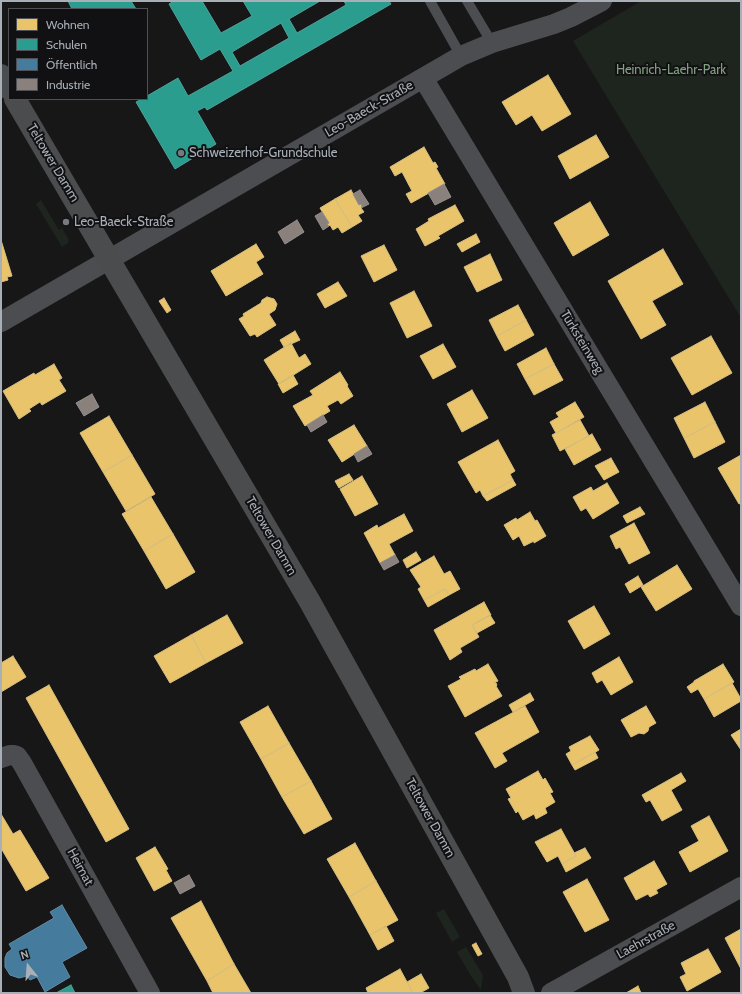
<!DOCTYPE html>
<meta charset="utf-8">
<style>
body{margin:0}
#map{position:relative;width:742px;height:994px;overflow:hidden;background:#171717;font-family:Cabin,sans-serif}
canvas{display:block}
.frame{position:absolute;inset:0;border:2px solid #a9afb7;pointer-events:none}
.legend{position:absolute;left:8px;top:8px;width:140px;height:92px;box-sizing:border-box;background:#111113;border:1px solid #4e5055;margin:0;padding:5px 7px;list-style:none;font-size:12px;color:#a9afb7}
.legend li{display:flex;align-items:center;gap:8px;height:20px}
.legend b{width:20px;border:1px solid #4e5055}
.north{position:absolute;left:8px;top:946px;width:40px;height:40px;-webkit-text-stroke:3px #111113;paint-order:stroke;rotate:343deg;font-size:11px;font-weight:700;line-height:16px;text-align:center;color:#a9afb7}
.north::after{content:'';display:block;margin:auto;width:14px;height:18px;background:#a9afb7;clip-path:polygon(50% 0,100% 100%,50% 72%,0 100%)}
</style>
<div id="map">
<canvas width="742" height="994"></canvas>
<div class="frame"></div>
<ul class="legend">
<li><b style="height:11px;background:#e9c46a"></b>Wohnen</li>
<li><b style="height:11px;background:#2a9d8f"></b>Schulen</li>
<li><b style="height:11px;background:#457b9d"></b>Öffentlich</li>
<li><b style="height:11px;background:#8a817c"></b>Industrie</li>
</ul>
<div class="north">N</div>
</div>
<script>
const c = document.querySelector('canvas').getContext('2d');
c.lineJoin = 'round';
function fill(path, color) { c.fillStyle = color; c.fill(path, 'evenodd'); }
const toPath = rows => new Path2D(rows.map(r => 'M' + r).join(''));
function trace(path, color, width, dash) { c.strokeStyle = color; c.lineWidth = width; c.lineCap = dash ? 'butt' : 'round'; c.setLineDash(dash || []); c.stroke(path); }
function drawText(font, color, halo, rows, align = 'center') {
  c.font = font + ' Cabin,sans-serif'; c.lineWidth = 4; c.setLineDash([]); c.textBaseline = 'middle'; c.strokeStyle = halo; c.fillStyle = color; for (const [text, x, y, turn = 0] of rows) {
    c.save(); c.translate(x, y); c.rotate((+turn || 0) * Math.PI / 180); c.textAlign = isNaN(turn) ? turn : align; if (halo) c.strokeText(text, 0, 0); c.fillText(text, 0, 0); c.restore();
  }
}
const green = toPath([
 [641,1,741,1,741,318,573,41],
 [41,200,59,230,62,228,69,240,68,243,62,247,36,204],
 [444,909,460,937,452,942,436,913],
 [466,947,483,975,481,990,471,976,457,952]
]);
const homes = toPath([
 [548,75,571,114,542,131,532,115,516,125,502,102,548,75],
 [596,135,609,157,570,179,558,156,596,135],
 [424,147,433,163,435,162,438,167,436,168,445,184,411,203,406,194,412,191,402,172,395,176,390,167,424,147],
 [351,190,359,205,361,204,362,207,361,208,364,212,358,215,362,221,352,227,335,199,351,190],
 [335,199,352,227,342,233,338,227,333,230,330,225,329,226,327,224,329,223,320,208,335,199],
 [590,202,609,235,573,256,554,223,590,202],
 [455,205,464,221,438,236,440,238,425,246,416,229,429,221,428,219,455,205],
 [476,234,480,242,462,252,457,244,476,234],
 [1,240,12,276,7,277,8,280,1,282,1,240],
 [256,244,264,257,256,262,263,274,226,296,211,271,256,244],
 [384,245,397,270,374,282,361,256,384,245],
 [663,249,683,284,652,301,666,325,641,339,608,281,663,249],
 [490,254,502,280,477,292,464,267,490,254],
 [338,282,347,296,325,308,317,294,338,282],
 [414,291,432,326,407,338,390,303,414,291],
 [267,297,274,299,277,304,275,310,269,314,276,325,257,337,255,334,250,336,239,319,244,316,243,314,261,303,262,300,267,297],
 [164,298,171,310,167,313,159,301,164,298],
 [518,305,526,320,497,336,489,320,518,305],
 [526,320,534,335,505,351,497,336,526,320],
 [295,331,300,340,284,347,280,340,295,331],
 [711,336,732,373,692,395,671,358,711,336],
 [291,343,299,358,305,354,311,364,279,384,264,360,291,343],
 [443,344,456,367,433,379,420,356,443,344],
 [546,348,554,364,525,379,517,364,546,348],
 [54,364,62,378,59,380,66,391,42,405,40,402,29,409,31,411,19,419,3,391,34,373,35,375,54,364],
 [554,364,563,380,534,395,525,379,554,364],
 [340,372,348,385,347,386,353,396,341,404,338,400,327,406,330,411,305,426,293,406,313,395,310,391,340,372],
 [293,375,298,384,283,393,278,384,293,375],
 [472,390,488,418,462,432,447,404,472,390],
 [575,402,584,417,556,433,550,422,559,417,556,413,575,402],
 [705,402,715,422,684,438,674,418,705,402],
 [109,416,132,455,103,472,80,433,109,416],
 [580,420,589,436,560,451,552,435,580,420],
 [715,422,725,442,694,458,684,438,715,422],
 [354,425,367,446,342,462,328,440,354,425],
 [592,434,601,450,574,465,565,449,592,434],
 [498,440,515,471,510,474,513,480,483,496,480,490,476,493,458,462,498,440],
 [132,455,155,494,126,511,103,472,132,455],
 [741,455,741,503,739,504,718,468,741,455],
 [611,458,619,472,604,480,595,466,611,458],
 [349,474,353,480,339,488,335,481,349,474],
 [362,476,378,504,355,516,340,489,362,476],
 [513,480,516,485,487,501,483,496,513,480],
 [607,483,619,503,593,519,586,508,581,511,573,497,591,487,593,491,607,483],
 [151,497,173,534,144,551,122,514,151,497],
 [640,507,645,514,627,523,623,516,640,507],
 [530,512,535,521,537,520,546,536,534,543,534,541,524,546,519,536,513,540,504,525,516,518,517,520,530,512],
 [404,514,413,531,389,544,395,555,380,563,364,533,377,525,378,528,404,514],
 [634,523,650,553,629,564,620,547,616,549,610,536,634,523],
 [173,534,195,572,166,589,144,551,173,534],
 [416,552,421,560,407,568,403,560,416,552],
 [434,556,444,574,450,571,460,589,449,595,445,589,424,600,418,589,421,587,410,570,434,556],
 [677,565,692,589,656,611,641,587,677,565],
 [638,576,643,585,630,593,625,584,638,576],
 [445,589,449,595,428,607,424,600,445,589],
 [484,602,491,615,472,625,479,637,460,648,462,652,450,660,434,630,484,602],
 [594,606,610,634,584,649,568,621,594,606],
 [227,615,243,643,206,663,191,635,227,615],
 [490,615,495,623,477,633,472,625,490,615],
 [191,635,206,663,170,683,154,656,191,635],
 [13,656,26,677,1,692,1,663,13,656],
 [619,657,633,682,611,695,602,680,597,683,592,673,619,657],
 [488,664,498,681,494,683,496,683,497,685,496,686,502,696,465,717,448,686,461,679,459,677,475,669,476,671,488,664],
 [723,664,734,682,704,699,698,689,691,693,687,687,694,682,694,681,723,664],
 [732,683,741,699,741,701,714,717,704,699,732,683],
 [49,685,129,829,106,842,26,698,49,685],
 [530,693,534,700,513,712,509,705,530,693],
 [268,706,289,743,261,759,240,722,268,706],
 [525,706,539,732,502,753,507,761,495,768,475,733,525,706],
 [646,706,656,723,649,727,648,731,644,734,639,733,631,737,621,720,646,706],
 [741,729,741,750,731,735,741,729],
 [590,736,599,750,572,765,566,754,571,751,569,747,590,736],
 [289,743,311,781,282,797,261,759,289,743],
 [595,752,598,758,575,770,572,765,595,752],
 [538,771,543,780,545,778,553,792,550,793,555,802,545,808,547,813,536,819,534,814,523,820,518,811,516,813,508,799,511,798,506,789,538,771],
 [681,773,686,781,671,790,682,810,662,821,650,800,646,802,642,795,681,773],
 [311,781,332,819,304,834,282,797,311,781],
 [1,814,13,834,20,830,49,878,26,891,1,848,1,814],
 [709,816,728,851,690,872,679,852,699,841,691,826,709,816],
 [561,829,576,856,562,864,558,856,547,862,535,842,561,829],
 [355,843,376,881,349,897,327,859,355,843],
 [155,847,168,869,166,870,172,881,154,891,136,858,155,847],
 [585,848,591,858,566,872,562,864,576,856,574,853,585,848],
 [654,861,667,884,656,890,658,893,650,897,648,894,636,900,624,878,654,861],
 [587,879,609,920,585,932,563,892,587,879],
 [376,881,398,920,370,935,349,897,376,881],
 [201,901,234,964,207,981,171,918,201,901],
 [386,926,394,941,378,950,370,935,386,926],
 [741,929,741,969,725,938,741,929],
 [476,943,482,954,478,956,472,945,476,943],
 [708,949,721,972,687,991,680,977,686,974,681,963,708,949],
 [234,964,251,993,213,993,207,981,234,964],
 [400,969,413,993,368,993,366,988,400,969],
 [421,974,429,988,420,993,413,993,407,982,421,974],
 [638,986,641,993,626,993,638,986]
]);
const schools = toPath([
 [68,1,131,1,136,9,72,9,68,1],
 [174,1,202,1,221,33,252,16,243,1,320,1,289,19,297,33,346,5,344,1,389,1,391,4,207,110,205,107,197,111,216,144,175,169,136,102,142,99,147,99,147,96,178,78,188,96,233,71,220,49,201,60,169,4,174,1],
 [281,23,289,38,240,66,232,52,281,23],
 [71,985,75,993,56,993,71,985]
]);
const public = toPath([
 [62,905,87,948,62,962,70,977,45,992,37,977,30,980,27,976,19,978,10,975,5,967,5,958,7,953,12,949,9,944,54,918,50,912,62,905]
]);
const industry = toPath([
 [444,184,451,197,435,205,428,193,444,184],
 [360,190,369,204,361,208,362,207,361,204,359,205,353,194,360,190],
 [322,212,329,223,327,224,329,226,323,230,315,216,322,212],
 [297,220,304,232,285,244,278,232,297,220],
 [92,394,99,407,84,416,76,403,92,394],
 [323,415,327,422,311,432,307,425,323,415],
 [367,446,372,454,358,462,354,454,367,446],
 [395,555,399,562,384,570,380,563,395,555],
 [189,875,195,886,180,894,174,883,189,875]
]);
const lane = toPath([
 [430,1,461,56],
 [467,1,492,43]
]);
const street = toPath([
 [423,78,741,606],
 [1,322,461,56,492,43,554,24,571,17,602,1],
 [1,758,10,755,14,755,17,756,22,763,150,993],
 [551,993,741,887]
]);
const secondary = toPath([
 [1,75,9,89],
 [15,99,310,602,518,977,524,993]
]);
const markers = [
 [181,153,4,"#767a7f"],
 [66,222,4,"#767a7f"]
];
const parkNames = [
 ["Heinrich-Laehr-Park",671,70]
];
const streetNames = [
 ["Leo-Baeck-Straße",369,109,-30],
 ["Teltower Damm",53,163,59],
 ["Türksteinweg",582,342,59],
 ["Teltower Damm",271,536,60],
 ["Teltower Damm",430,818,61],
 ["Heimat",80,867,61],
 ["Laehrstraße",646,940,-29]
];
const poiNames = [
 ["Schweizerhof-Grundschule",189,153],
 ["Leo-Baeck-Straße",74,222]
];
fill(green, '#1e241e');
fill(homes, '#e9c46a');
trace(homes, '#d6be81', 1);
fill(schools, '#2a9d8f');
trace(schools, '#50a29b', 1);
fill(public, '#457b9d');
trace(public, '#638ba5', 1);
fill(industry, '#8a817c');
trace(industry, '#938f8e', 1);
trace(lane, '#4b4d50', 10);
trace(street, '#4b4d50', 20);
trace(secondary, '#4a4c4e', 22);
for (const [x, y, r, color] of markers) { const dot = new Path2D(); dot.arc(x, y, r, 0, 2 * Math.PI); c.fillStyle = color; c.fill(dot); trace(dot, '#111113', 1.5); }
drawText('13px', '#83a181', '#111113', parkNames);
drawText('13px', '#a9afb7', '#111113', streetNames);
drawText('13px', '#a9afb7', '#111113', poiNames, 'left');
</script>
